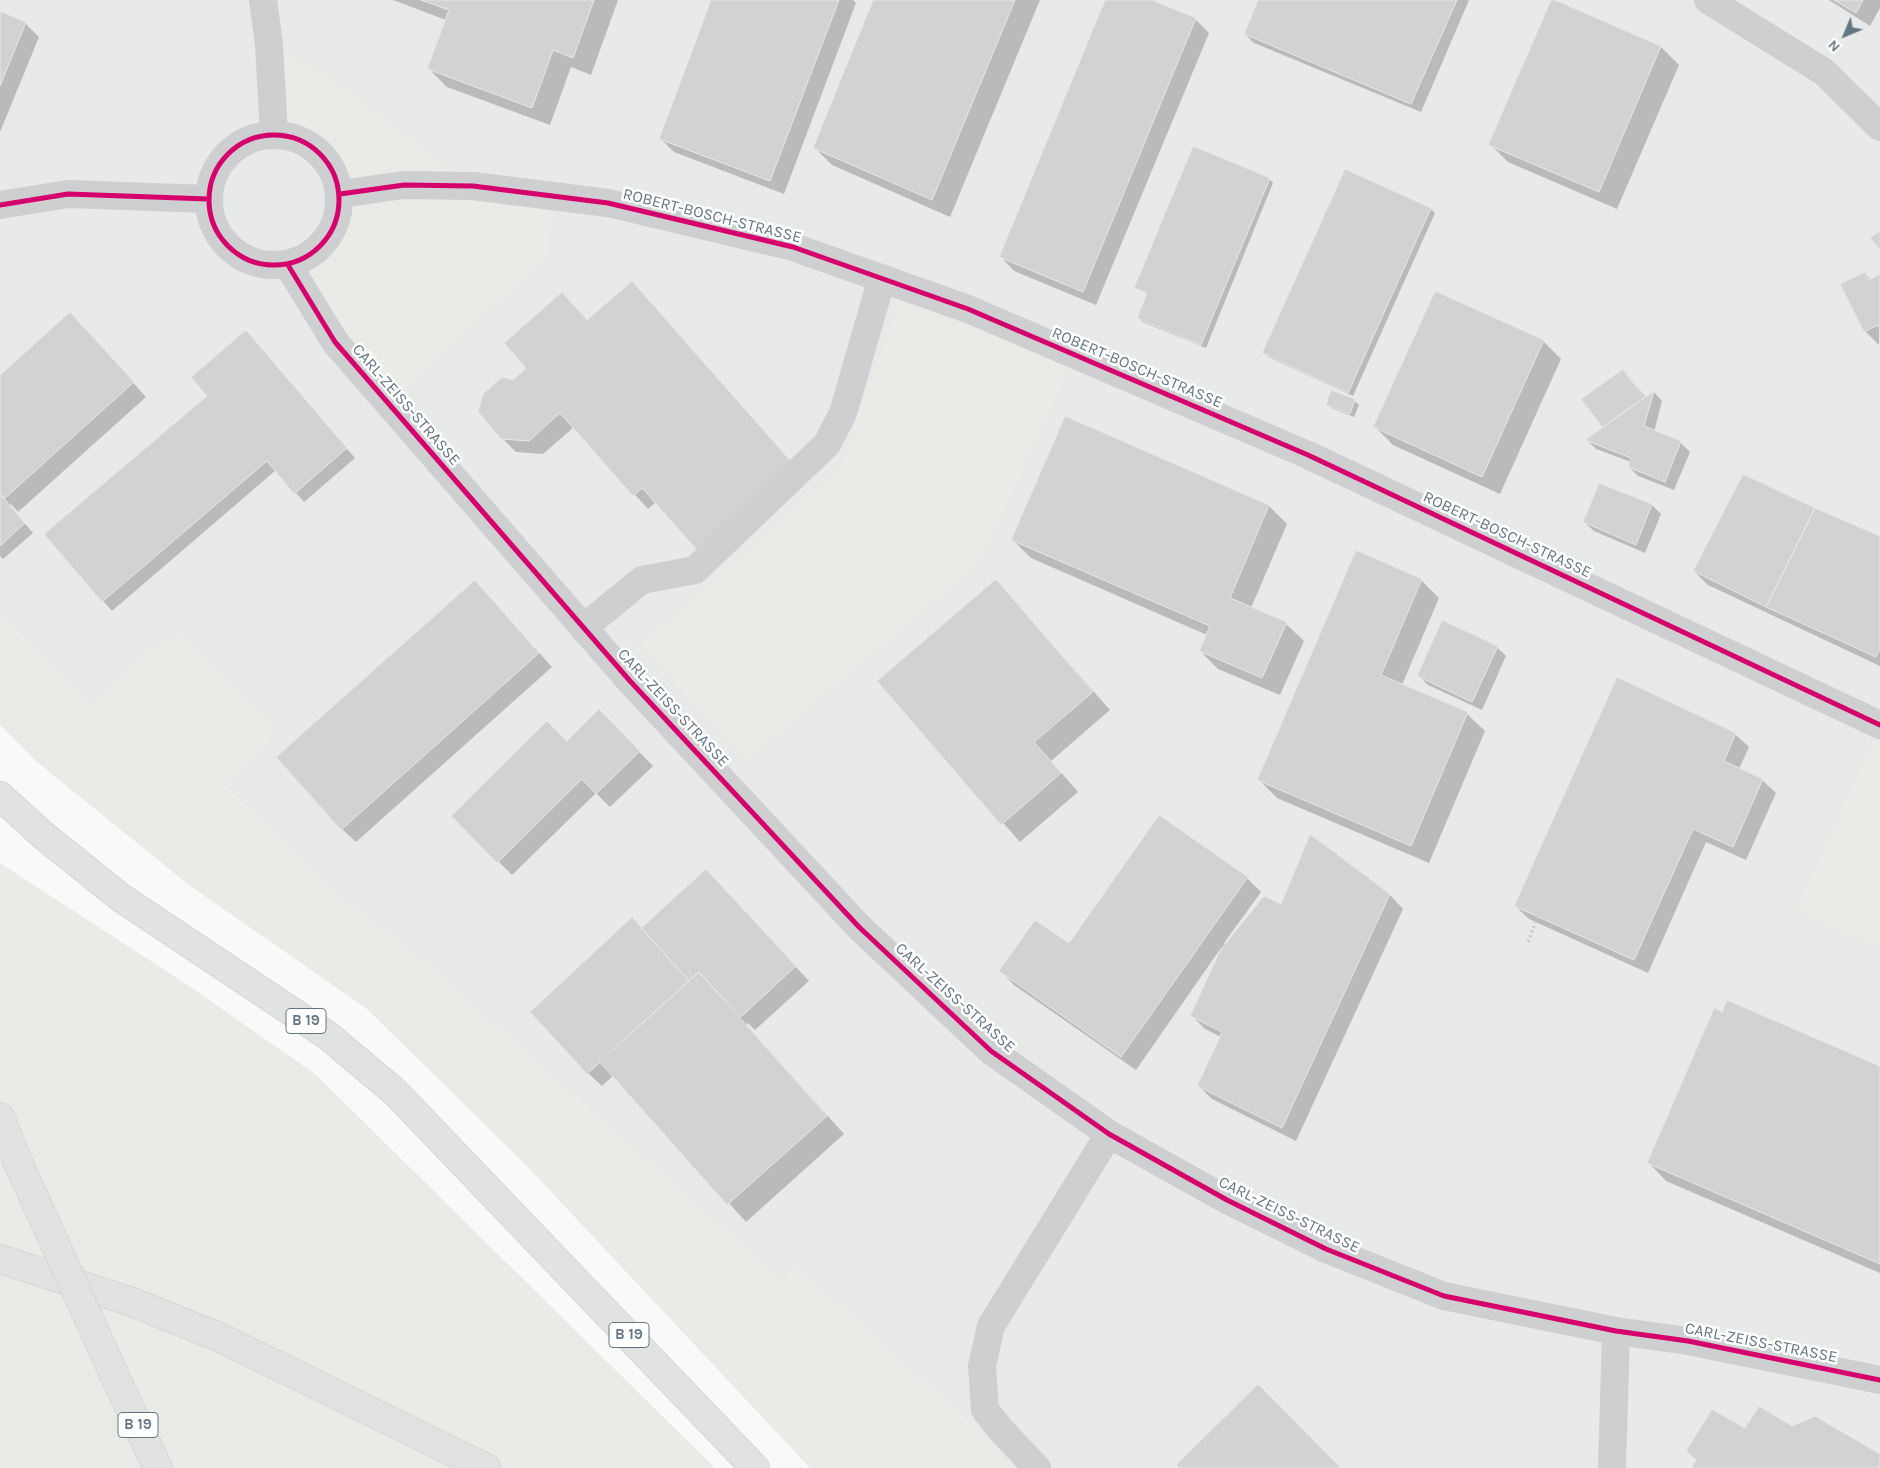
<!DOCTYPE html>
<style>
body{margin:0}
#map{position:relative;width:1880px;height:1468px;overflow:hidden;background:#f9f9f9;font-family:Karla,sans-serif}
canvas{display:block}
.north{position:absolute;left:1820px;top:10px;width:50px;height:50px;-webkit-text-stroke:4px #fff;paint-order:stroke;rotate:225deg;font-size:14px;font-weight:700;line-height:20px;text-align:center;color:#657683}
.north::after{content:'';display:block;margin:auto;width:18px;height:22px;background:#657683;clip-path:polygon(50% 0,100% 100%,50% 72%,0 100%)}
</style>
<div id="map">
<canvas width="1880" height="1468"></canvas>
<div class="north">N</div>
</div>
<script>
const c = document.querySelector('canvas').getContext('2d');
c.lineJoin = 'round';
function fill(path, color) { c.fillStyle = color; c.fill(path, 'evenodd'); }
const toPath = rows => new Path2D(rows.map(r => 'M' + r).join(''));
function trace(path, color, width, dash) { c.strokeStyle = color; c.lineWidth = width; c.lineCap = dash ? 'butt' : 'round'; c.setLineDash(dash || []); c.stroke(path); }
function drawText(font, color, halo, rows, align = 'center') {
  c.font = font + ' Karla,sans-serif'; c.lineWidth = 5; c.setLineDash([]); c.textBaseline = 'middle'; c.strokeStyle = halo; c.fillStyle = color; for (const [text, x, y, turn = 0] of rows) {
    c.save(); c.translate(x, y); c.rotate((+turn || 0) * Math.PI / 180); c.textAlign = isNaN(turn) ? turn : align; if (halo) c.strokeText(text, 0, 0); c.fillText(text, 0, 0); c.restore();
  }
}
const built = toPath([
 [0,0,1880,0,1880,1468,1011,1468,958,1414,796,1267,783,1281,428,966,327,887,223,785,279,728,179,636,150,651,94,706,0,617]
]);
const green = toPath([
 [269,45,326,73,473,186,555,196,548,257,388,403,288,265,309,257,327,241,338,219,340,194,335,174,321,153,300,140,274,134],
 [900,297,1071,367,981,563,745,762,640,645,839,467],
 [0,617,94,706,150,651,179,636,280,728,223,786,327,887,428,966,783,1280,796,1267,958,1414,1011,1468,810,1468,525,1164,367,1009,189,885,37,762,0,725],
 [1873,739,1880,743,1880,948,1795,911],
 [0,863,189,986,315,1074,715,1468,0,1468]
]);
const shadow = toPath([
 [393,0,618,0,591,75,571,67,550,125,447,87,429,69,446,20],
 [713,0,853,0,856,3,784,194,674,152,661,139],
 [874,0,1040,0,950,217,832,165,814,147],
 [1106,0,1149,0,1195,19,1209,33,1096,305,1014,271,1001,257],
 [1259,0,1469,0,1421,112,1254,43,1245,34],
 [1552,0,1661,47,1679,65,1617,209,1508,162,1490,144],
 [1829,0,1880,0,1880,8,1870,26],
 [0,12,26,24,39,37,0,132],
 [1346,171,1431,209,1435,213,1353,396,1268,357,1264,353],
 [1269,179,1273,183,1206,348,1143,322,1138,318,1148,295,1136,287],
 [1865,273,1871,280,1880,275,1879,345,1865,331,1842,284],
 [562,293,656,502,648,509,574,427,543,454,516,452,502,438,513,381,528,368],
 [84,328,146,397,18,512,11,504,10,506,33,533,3,559,0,556,0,377],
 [246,332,355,458,304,502,276,470,112,611,45,535,209,396],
 [1543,341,1561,359,1500,494,1393,445,1375,427],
 [1623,370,1646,398,1654,392,1662,401,1654,432,1681,443,1690,452,1674,490,1638,476,1629,467,1631,462,1596,449,1587,440,1604,427,1583,399],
 [1354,401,1359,405,1354,417,1331,408,1327,404],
 [1066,418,1269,506,1287,524,1251,608,1286,624,1304,641,1280,695,1218,669,1200,651,1207,635,1031,558,1013,540],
 [1600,484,1652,505,1661,514,1645,553,1594,531,1584,522],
 [1880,537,1880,666,1708,585,1694,571],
 [1421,580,1439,598,1402,685,1467,714,1485,731,1429,863,1277,798,1259,780],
 [996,581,1110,710,1051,761,1078,792,1020,842,879,681],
 [475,582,552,667,356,842,342,829],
 [1497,647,1506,656,1482,710,1428,685,1419,676],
 [599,711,653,766,610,807,596,793,512,875,453,816,567,743],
 [1735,734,1749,747,1739,769,1762,780,1776,793,1746,860,1706,842,1648,973,1529,919,1515,906],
 [1247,878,1261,892,1224,943,1226,945,1281,906,1390,895,1403,909,1296,1141,1212,1099,1199,1086,1221,1037,1205,1029,1192,1016,1221,948,1136,1070,1014,985,1001,971],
 [719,884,809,981,755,1030,748,1023,746,1025,844,1134,746,1222,614,1075,602,1086,588,1073,642,929],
 [1723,1013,1880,1067,1880,1273,1666,1181,1649,1163]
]);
const building = toPath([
 [421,0,594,0,573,58,553,50,532,108,427,69,449,10,421,0],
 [711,0,839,0,770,181,659,139,711,0],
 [873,0,1015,0,932,200,813,148,873,0],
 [1105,0,1152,0,1196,18,1083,292,999,257,1105,0],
 [1258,0,1457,0,1411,104,1244,34,1258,0],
 [1551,0,1555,0,1661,46,1599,192,1488,145,1551,0],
 [1834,0,1863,0,1856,13,1834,0],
 [0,11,26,22,0,86,0,11],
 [1193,146,1270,178,1201,345,1137,318,1147,293,1134,288,1193,146],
 [1345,169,1431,208,1348,393,1262,353,1345,169],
 [1880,231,1880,250,1870,238,1880,231],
 [1865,272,1869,280,1880,274,1880,329,1878,325,1864,332,1840,284,1865,272],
 [632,281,795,466,698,551,642,488,633,496,560,413,529,441,501,439,478,412,483,394,502,377,513,380,526,368,504,343,562,292,587,320,632,281],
 [1435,291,1544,340,1482,477,1373,427,1435,291],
 [70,312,134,382,4,499,0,494,0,375,70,312],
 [246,330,347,448,294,494,267,461,102,602,44,534,207,396,191,377,246,330],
 [1623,369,1644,398,1602,427,1581,399,1623,369],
 [1331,390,1355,399,1350,414,1326,405,1331,390],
 [1654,391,1644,426,1681,441,1665,482,1628,467,1631,458,1585,440,1654,391],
 [1065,416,1269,505,1230,598,1287,622,1262,678,1199,651,1210,626,1011,540,1065,416],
 [1743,474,1815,508,1766,607,1693,571,1743,474],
 [1599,483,1652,504,1636,545,1583,522,1599,483],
 [0,494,25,523,0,546,0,494],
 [1815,508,1880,536,1880,649,1876,657,1766,607,1815,508],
 [1356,550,1422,579,1381,675,1468,712,1411,846,1257,780,1356,550],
 [996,579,1093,692,1034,742,1061,773,1001,825,877,681,996,579],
 [475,580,539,653,341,830,276,757,475,580],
 [1442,620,1498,646,1472,702,1417,676,1442,620],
 [1617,677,1736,733,1724,761,1763,779,1733,847,1693,829,1634,960,1514,906,1617,677],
 [599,709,640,751,596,794,582,779,497,863,451,816,547,721,567,741,599,709],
 [1159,815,1248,877,1121,1057,999,971,1035,920,1069,943,1159,815],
 [1310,834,1390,894,1282,1128,1197,1086,1222,1032,1190,1016,1221,949,1264,896,1281,904,1310,834],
 [706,869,796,966,741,1017,699,972,689,981,641,928,706,869],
 [632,917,689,981,587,1074,530,1012,632,917],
 [699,972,827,1116,727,1205,599,1061,699,972],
 [1727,1000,1880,1066,1880,1264,1647,1163,1714,1008,1722,1012,1727,1000],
 [1258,1384,1341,1468,1179,1468,1176,1465,1258,1384],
 [1759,1406,1792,1426,1815,1416,1880,1454,1880,1468,1691,1468,1696,1460,1686,1451,1712,1409,1745,1428,1759,1406]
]);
const path = toPath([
 [1528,942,1538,916]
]);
const minor = toPath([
 [263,0,269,45,274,134],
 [1708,0,1824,72,1880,127],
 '209 200a65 65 0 1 1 130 0a65 65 0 1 1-130 0Z',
 [340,194,404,185,473,186,608,203,793,247,968,309,1308,455,1880,725],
 [0,205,68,194,208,199],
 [288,265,335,342,630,681,859,927,991,1051,1109,1134,1227,1200,1326,1249,1444,1296,1616,1331,1688,1341,1880,1380],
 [583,628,642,580,695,570,827,444,843,413,882,278],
 [1037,1468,1002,1431,985,1410,982,1366,991,1326,1109,1134],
 [1612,1468,1616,1331]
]);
const highway = toPath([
 [0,796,44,836,120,897,327,1035,395,1092,755,1468],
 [0,1117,16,1158],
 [0,1259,132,1302,219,1337,486,1468],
 [118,1383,158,1468]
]);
const highwayBridge = toPath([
 [16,1158,118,1383]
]);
const cycleway = toPath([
 '209 200a65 65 0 1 1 130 0a65 65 0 1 1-130 0Z',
 [340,194,404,185,473,186,608,203,793,247,968,309,1308,455,1880,725],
 [0,205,68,194,208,199],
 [288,265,335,342,630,681,859,927,991,1051,1109,1134,1227,1200,1326,1249,1444,1296,1616,1331,1688,1341,1880,1380]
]);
const shields = [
 [306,1021,40],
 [629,1335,40],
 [138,1425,40]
];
const shieldNames = [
 ["B 19",306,1021],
 ["B 19",629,1335],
 ["B 19",138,1425]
];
const streetNames = [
 ["ROBERT-BOSCH-STRASSE",712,216,14],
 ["ROBERT-BOSCH-STRASSE",1137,368,23],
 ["CARL-ZEISS-STRASSE",406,405,49],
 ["ROBERT-BOSCH-STRASSE",1507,535,25],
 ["CARL-ZEISS-STRASSE",673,708,47],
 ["CARL-ZEISS-STRASSE",955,998,42],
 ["CARL-ZEISS-STRASSE",1289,1215,26],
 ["CARL-ZEISS-STRASSE",1761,1343,11]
];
fill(built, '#e8e9e9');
fill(green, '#e8ebe6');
fill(shadow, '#0003');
fill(building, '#d0d2d3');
trace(building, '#e8e8e8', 1);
trace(highway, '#d5d6d6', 30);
trace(path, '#cbcccd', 3, [2.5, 2.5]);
trace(minor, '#cecfd0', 28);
trace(highway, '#e1e2e2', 28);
trace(highwayBridge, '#d5d6d6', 30, []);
trace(highwayBridge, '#e1e2e2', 28);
trace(cycleway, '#d6006c', 5);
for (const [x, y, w] of shields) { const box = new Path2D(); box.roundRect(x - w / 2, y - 12.5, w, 25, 4); c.fillStyle = '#fff'; c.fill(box); trace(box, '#657683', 1); }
drawText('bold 15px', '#657683', null, shieldNames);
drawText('16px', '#657683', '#fff', streetNames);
</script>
